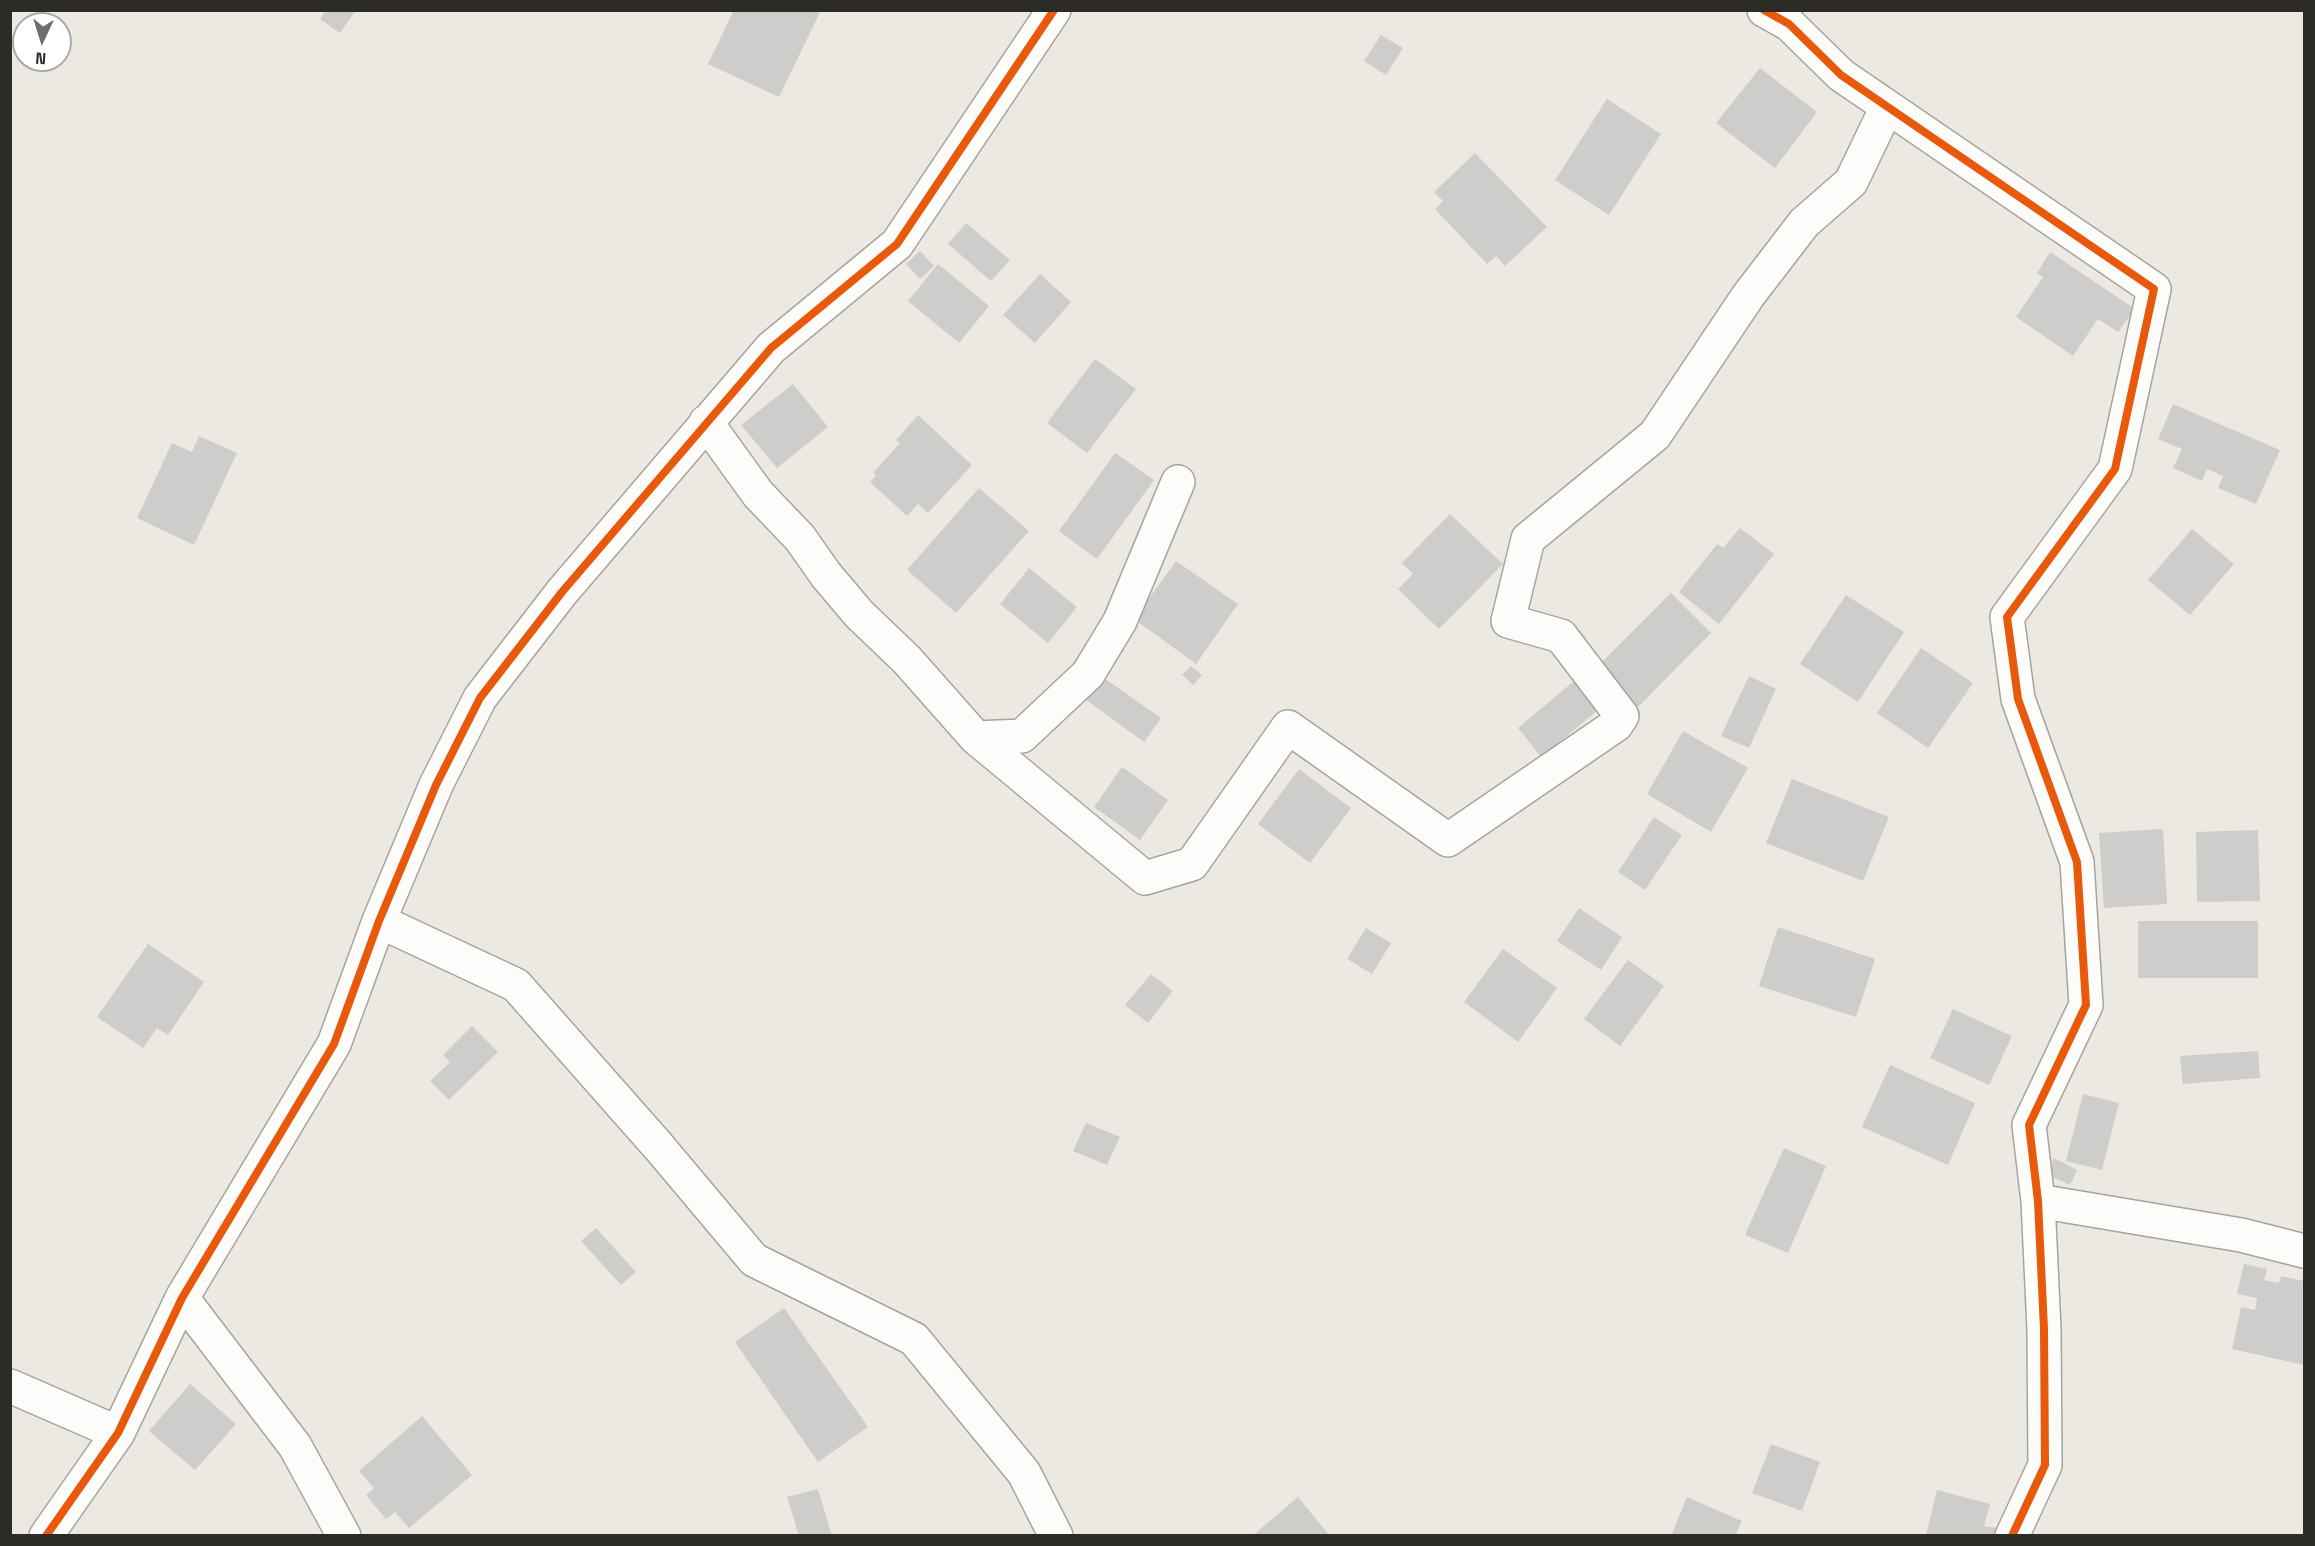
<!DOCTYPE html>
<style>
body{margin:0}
#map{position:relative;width:2315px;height:1546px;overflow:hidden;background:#ebe9e2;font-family:"Space Grotesk",sans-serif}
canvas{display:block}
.frame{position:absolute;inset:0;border:12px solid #2c2b26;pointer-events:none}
.north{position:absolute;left:12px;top:12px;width:60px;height:60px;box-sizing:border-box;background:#fff;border:2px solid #abaaa8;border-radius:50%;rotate:184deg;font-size:16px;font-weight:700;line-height:24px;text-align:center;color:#2c2b26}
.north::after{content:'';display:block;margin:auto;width:21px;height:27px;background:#6f6e68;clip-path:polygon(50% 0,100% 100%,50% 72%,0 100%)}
</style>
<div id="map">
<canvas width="2315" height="1546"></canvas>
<div class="frame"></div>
<div class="north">N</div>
</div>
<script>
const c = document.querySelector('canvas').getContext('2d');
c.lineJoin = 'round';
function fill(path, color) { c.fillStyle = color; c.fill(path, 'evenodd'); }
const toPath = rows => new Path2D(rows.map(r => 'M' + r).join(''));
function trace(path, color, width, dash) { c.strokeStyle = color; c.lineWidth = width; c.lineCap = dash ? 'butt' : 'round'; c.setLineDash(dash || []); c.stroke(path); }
const building = toPath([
 [326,10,356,10,340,33,320,19],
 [734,10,821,10,779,97,708,64],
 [1381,35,1403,48,1386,75,1364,61],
 [1760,68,1817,112,1775,168,1716,123],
 [1607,99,1661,134,1609,215,1555,180],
 [1475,153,1547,227,1505,266,1496,256,1487,264,1435,209,1443,201,1434,192],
 [966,223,1010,260,991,281,948,244],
 [920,251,934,266,920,279,906,264],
 [2050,252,2135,309,2118,332,2098,319,2073,356,2016,317,2043,277,2037,273],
 [938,264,989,306,959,343,908,301],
 [1040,274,1071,302,1035,343,1003,315],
 [1095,359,1136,389,1087,453,1047,423],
 [793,384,828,427,777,468,741,425],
 [2173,404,2280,450,2256,504,2218,488,2223,476,2207,469,2202,481,2173,468,2182,449,2158,439],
 [918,415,972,465,928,513,918,504,907,516,870,482,876,475,873,473,900,443,896,440],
 [199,436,237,453,194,545,137,518,172,443,192,452],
 [1115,453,1154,480,1097,559,1059,531],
 [979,488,1029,531,956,613,907,570],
 [1450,514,1503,564,1439,629,1398,589,1413,574,1402,563],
 [1740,528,1774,554,1719,624,1679,592,1717,544,1723,548],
 [2192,529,2234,564,2190,615,2148,580],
 [1176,561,1238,604,1196,664,1134,619],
 [1029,568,1077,607,1048,643,1000,604],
 [1671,593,1711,633,1638,707,1597,667],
 [1846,595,1904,632,1858,702,1800,664],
 [1921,648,1973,683,1928,748,1877,713],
 [1191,666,1202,675,1193,685,1182,675],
 [1101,676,1161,718,1144,742,1085,699],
 [1749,676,1776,689,1749,748,1721,736],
 [1579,677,1603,706,1541,757,1518,728],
 [1683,731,1748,768,1711,832,1647,794],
 [1122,767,1168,800,1140,840,1094,807],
 [1299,769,1351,808,1310,863,1258,824],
 [1792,779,1889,817,1863,881,1766,843],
 [1654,817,1682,835,1645,890,1618,872],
 [2163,829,2167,904,2104,908,2099,833],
 [2258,830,2260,901,2197,902,2196,832],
 [1579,908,1622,937,1601,970,1557,941],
 [2138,921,2258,921,2258,978,2138,978],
 [1778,927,1875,959,1856,1017,1759,986],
 [1366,928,1391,943,1372,974,1347,959],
 [148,944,204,982,168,1035,157,1028,143,1048,97,1017],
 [1503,949,1557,988,1518,1042,1464,1002],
 [1628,960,1664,986,1620,1046,1584,1019],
 [1151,974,1173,991,1148,1023,1125,1005],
 [1953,1009,2012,1036,1989,1085,1930,1058],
 [472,1026,498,1052,449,1100,430,1081,450,1062,443,1055],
 [2258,1051,2260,1078,2183,1084,2180,1056],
 [1890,1065,1975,1103,1948,1165,1862,1127],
 [2083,1094,2119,1103,2102,1170,2066,1161],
 [1086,1123,1120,1137,1107,1165,1073,1151],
 [1784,1148,1826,1166,1788,1253,1745,1235],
 [2054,1158,2077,1170,2070,1185,2046,1174],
 [596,1228,636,1272,621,1285,581,1241],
 [2244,1264,2267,1269,2264,1280,2279,1283,2281,1276,2304,1281,2304,1365,2232,1349,2241,1307,2255,1310,2257,1298,2237,1294],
 [784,1308,868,1427,818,1462,735,1342],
 [190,1384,236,1424,195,1470,149,1431],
 [422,1416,472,1475,409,1528,395,1512,386,1519,366,1495,374,1488,359,1471],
 [1771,1444,1820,1462,1802,1511,1752,1493],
 [818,1489,832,1536,799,1536,787,1497],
 [1937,1490,1990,1504,1984,1526,1997,1528,1995,1536,1926,1536],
 [1298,1497,1330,1536,1252,1536],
 [1687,1497,1742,1521,1735,1536,1671,1536]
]);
const minor = toPath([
 [1764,10,1789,24,1841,75,2154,289,2115,469,2007,617,2018,699,2077,862,2086,1005,2029,1125,2038,1201,2044,1329,2045,1465,2012,1536],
 [706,422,758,494,800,538,826,575,859,614,907,660,976,738,1022,736,1088,674,1120,621,1178,482],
 [976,738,1145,878,1192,864,1288,727,1448,840,1616,725,1622,716,1561,636,1508,621,1528,539,1655,435,1748,296,1804,223,1851,182,1887,107],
 [379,921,516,985,659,1147,754,1260,914,1339,1024,1473,1056,1536],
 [2038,1201,2241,1235,2304,1251],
 [182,1298,295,1446,344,1536],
 [10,1386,118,1433],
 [46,1536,118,1433,182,1298,334,1044,379,921,436,785,480,698,562,592,771,348,897,244,1054,10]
]);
const cycleway = toPath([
 [1764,10,1789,24,1841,75,2154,289,2115,469,2007,617,2018,699,2077,862,2086,1005,2029,1125,2038,1201,2044,1329,2045,1465,2012,1536],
 [46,1536,118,1433,182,1298,334,1044,379,921,436,785,480,698,562,592,771,348,897,244,1054,10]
]);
fill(building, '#cecdcc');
trace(minor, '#a6a49f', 36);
trace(minor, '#fcfcfb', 33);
trace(cycleway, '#e8590c', 8);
</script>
